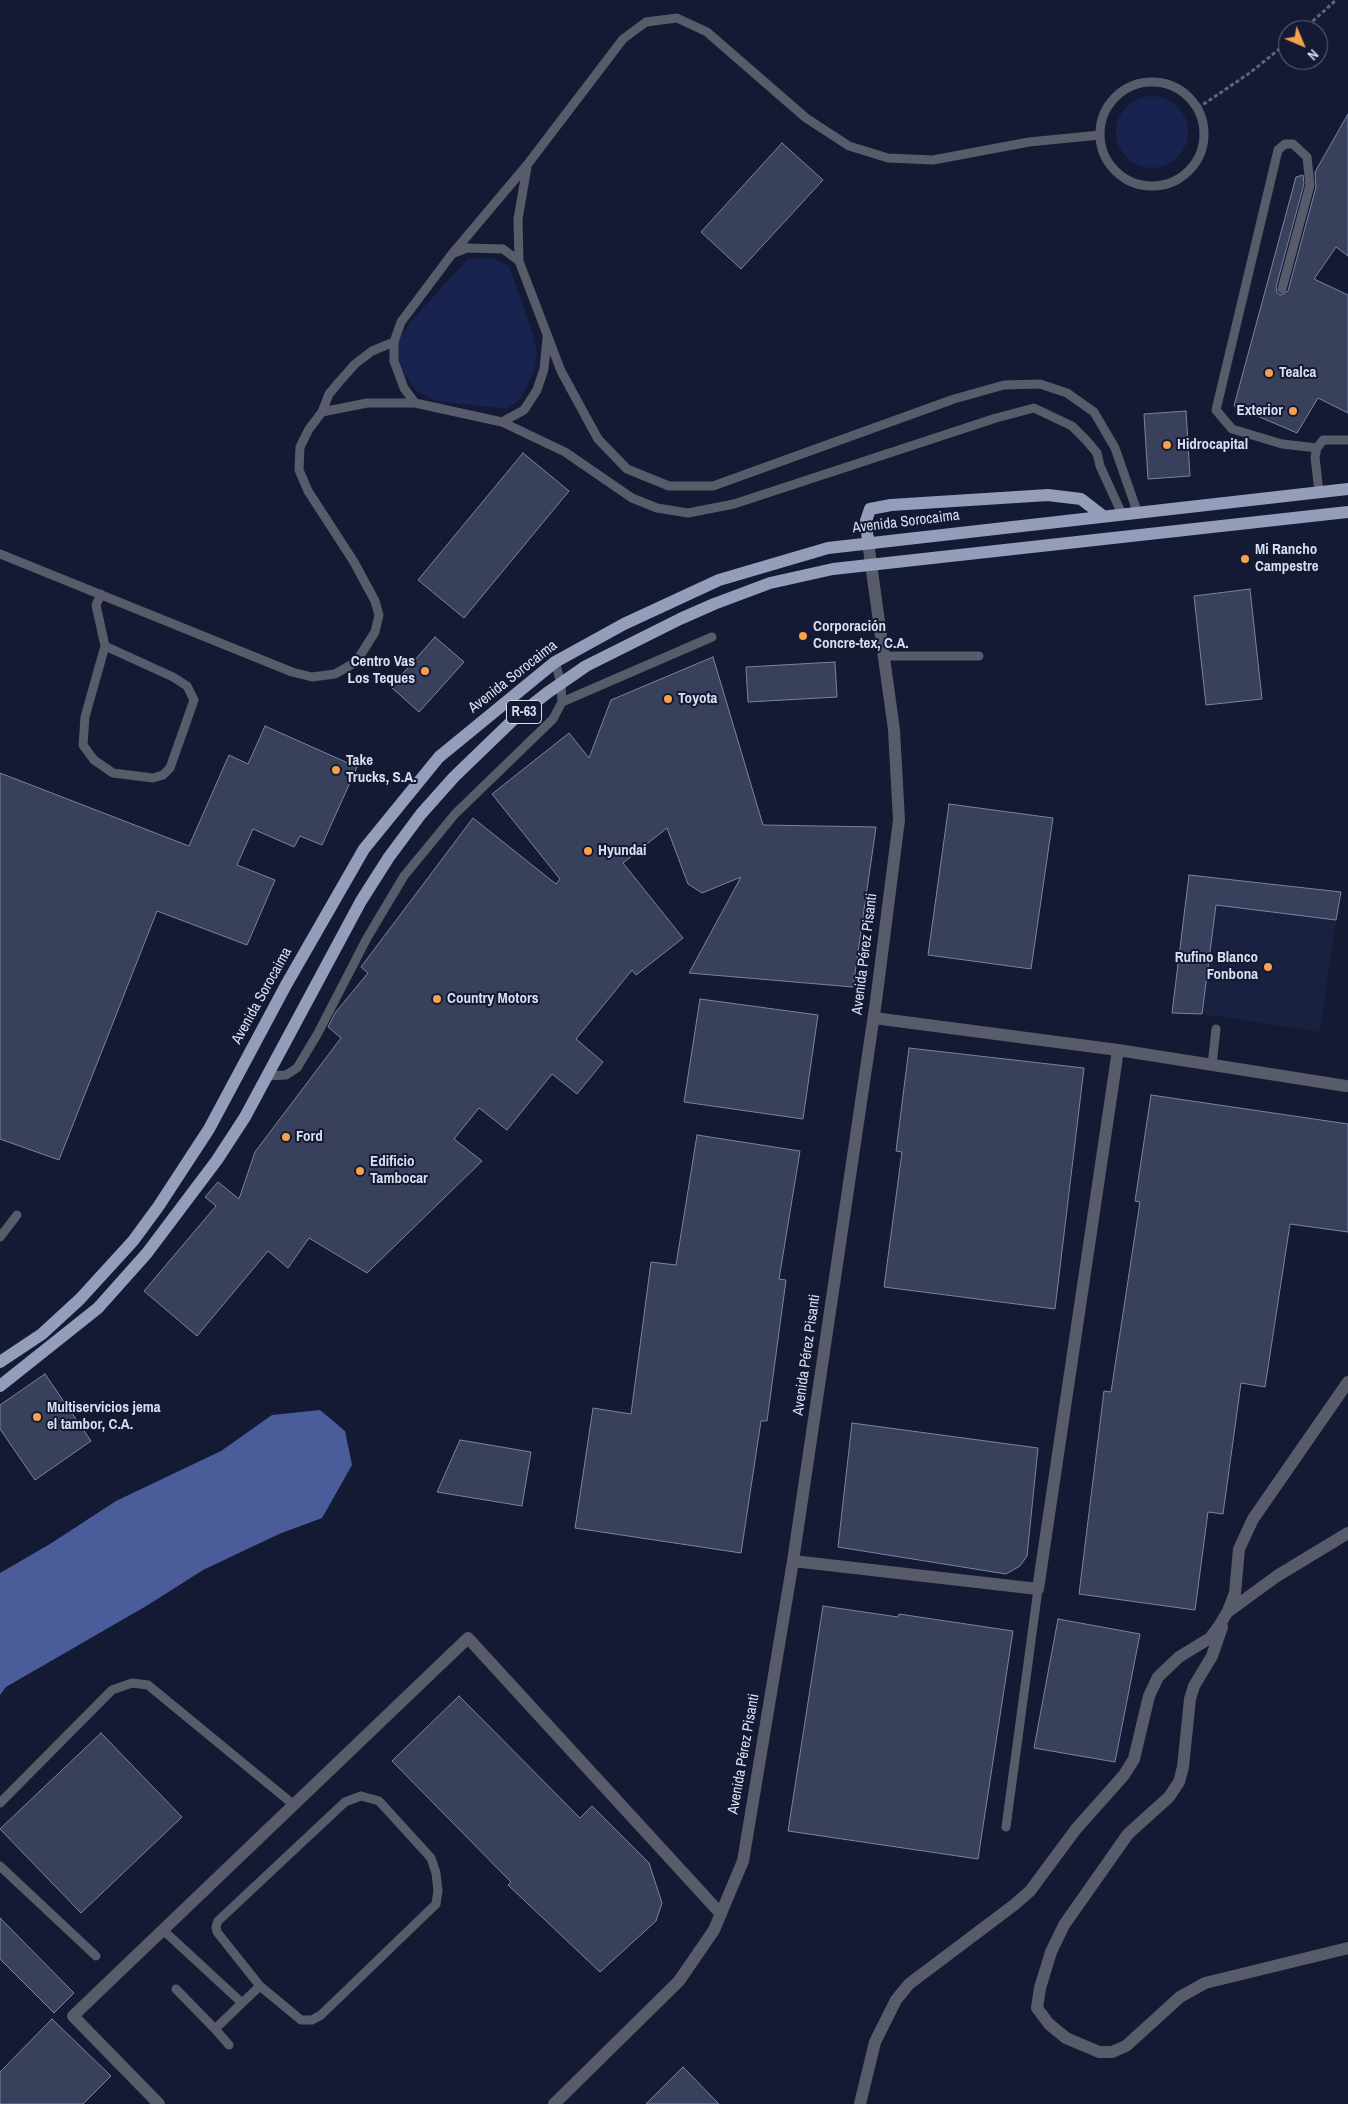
<!DOCTYPE html>
<meta charset="utf-8">
<style>
body{margin:0}
#map{position:relative;width:1348px;height:2104px;overflow:hidden;background:#141a33;font-family:"Archivo Narrow",sans-serif}
canvas{display:block}
.north{position:absolute;left:1278px;top:20px;width:50px;height:50px;box-sizing:border-box;background:#141a33;border:1px solid #63697f;border-radius:50%;rotate:135deg;font-size:14px;font-weight:700;line-height:20px;text-align:center;color:#dadff1}
.north::after{content:'';display:block;margin:auto;width:18px;height:22px;background:#f9a04c;clip-path:polygon(50% 0,100% 100%,50% 72%,0 100%)}
</style>
<div id="map">
<canvas width="1348" height="2104"></canvas>
<div class="north">N</div>
</div>
<script>
const c = document.querySelector('canvas').getContext('2d');
c.lineJoin = 'round';
function fill(path, color) { c.fillStyle = color; c.fill(path, 'evenodd'); }
const toPath = rows => new Path2D(rows.map(r => 'M' + r).join(''));
function trace(path, color, width, dash) { c.strokeStyle = color; c.lineWidth = width; c.lineCap = dash ? 'butt' : 'round'; c.setLineDash(dash || []); c.stroke(path); }
function drawText(font, color, halo, rows, align = 'center') {
  c.font = font + ' "Archivo Narrow",sans-serif'; c.lineWidth = 4; c.setLineDash([]); c.textBaseline = 'middle'; c.strokeStyle = halo; c.fillStyle = color; for (const [text, x, y, turn = 0] of rows) {
    c.save(); c.translate(x, y); c.rotate((+turn || 0) * Math.PI / 180); c.textAlign = isNaN(turn) ? turn : align; if (halo) c.strokeText(text, 0, 0); c.fillText(text, 0, 0); c.restore();
  }
}
const built = toPath([
 [1216,905,1336,920,1320,1032,1202,1014]
]);
const green = toPath([
 '1116 132a36 36 0 1 1 72 0a36 36 0 1 1-72 0Z',
 [493,258,509,266,533,334,537,354,534,371,520,399,507,409,437,401,416,391,401,368,396,346,410,322,468,259]
]);
const water = toPath([
 [320,1410,345,1431,352,1465,322,1518,279,1534,203,1570,148,1605,6,1687,0,1695,0,1573,50,1544,116,1501,221,1451,272,1415]
]);
const building = toPath([
 [1348,114,1348,256,1336,247,1314,279,1348,295,1348,413,1318,398,1297,433,1234,406,1296,177,1303,175,1304,184,1276,287,1277,293,1281,295,1288,291,1316,187,1315,172,1348,114],
 [782,143,823,180,741,269,701,232,782,143],
 [1186,411,1190,476,1148,479,1144,414,1186,411],
 [523,453,569,491,464,618,418,580,523,453],
 [1250,589,1262,699,1206,705,1194,596,1250,589],
 [435,637,464,662,419,712,391,687,435,637],
 [713,657,763,825,876,827,853,987,689,973,741,877,702,893,688,884,667,828,623,863,683,938,636,975,632,970,576,1039,603,1062,577,1094,552,1074,507,1130,479,1108,454,1139,482,1161,367,1273,309,1238,288,1268,268,1251,197,1336,144,1291,216,1206,205,1197,218,1182,239,1199,255,1152,341,1038,328,1027,335,1013,368,973,361,967,473,818,556,884,560,879,492,794,569,733,589,758,611,700,713,657],
 [835,662,837,697,748,702,746,667,835,662],
 [265,726,357,767,322,845,300,836,294,847,253,829,237,865,275,880,247,945,157,911,59,1160,0,1139,0,773,189,846,229,755,248,764,265,726],
 [949,804,1053,818,1031,969,928,955,949,804],
 [1189,875,1341,892,1336,920,1216,905,1202,1014,1172,1013,1189,875],
 [700,999,818,1015,803,1119,684,1102,700,999],
 [909,1048,1084,1068,1055,1309,884,1287,902,1152,896,1151,909,1048],
 [1151,1095,1348,1124,1348,1232,1290,1224,1265,1387,1241,1383,1223,1514,1208,1512,1195,1610,1079,1594,1104,1391,1111,1392,1140,1202,1135,1201,1151,1095],
 [697,1135,800,1151,779,1279,786,1280,767,1421,761,1421,741,1553,575,1528,593,1408,631,1414,651,1262,676,1265,697,1135],
 [45,1374,91,1441,35,1480,0,1429,0,1405,45,1374],
 [852,1423,1038,1448,1027,1556,1020,1566,1006,1574,838,1547,852,1423],
 [460,1440,531,1452,522,1506,437,1492,460,1440],
 [823,1606,898,1617,899,1614,1013,1631,978,1859,788,1831,823,1606],
 [1058,1619,1140,1634,1115,1762,1034,1748,1058,1619],
 [459,1696,580,1818,592,1806,649,1863,662,1903,656,1921,600,1972,508,1885,511,1882,392,1761,459,1696],
 [101,1733,182,1817,81,1913,0,1829,101,1733],
 [0,1918,74,1993,54,2013,0,1959,0,1918],
 [52,2019,111,2076,83,2104,0,2104,0,2072,52,2019],
 [683,2067,719,2104,646,2104,683,2067]
]);
const path = toPath([
 [1303,30,1336,0],
 [1198,108,1251,72,1288,42]
]);
const lane = toPath([
 '1100 134a52 52 0 1 1 104 0a52 52 0 1 1-104 0Z',
 [527,167,518,219,519,261,561,371,598,439,627,469,669,486,713,486,954,399,1004,385,1040,384,1067,393,1094,412,1115,448,1138,514],
 [454,253,467,248,503,249,519,261],
 [1282,289,1310,185,1307,157,1293,144,1285,144,1278,150,1216,410,1232,429,1282,444,1317,448],
 [415,403,404,388,394,361,394,342,401,322,452,254,527,165,623,39,646,22,677,18,707,32,806,118,849,146,888,158,933,160,1029,142,1100,135],
 [322,412,367,403,415,403,502,422,524,410,537,390,544,369,547,338],
 [502,422,565,452,632,498,657,508,688,513,734,504,996,418,1034,408,1072,426,1086,440,1097,453,1100,466,1122,514],
 [1319,492,1315,457,1317,448,1323,440,1348,440],
 [0,554,292,672,312,677,335,674,356,662,375,632,379,615,375,601,354,562,308,491,299,470,300,447,309,429,322,412,329,394,339,382,355,364,372,351,394,342],
 [101,594,96,605,105,646,85,717,83,745,94,760,113,773,153,778,163,775,170,768,194,700,187,686,173,677,105,646],
 [884,656,979,656],
 [562,702,712,637],
 [1212,1065,1216,1029],
 [266,1076,286,1075,297,1068,318,1033,367,938,404,876,455,814,553,719,562,702,561,683,555,662],
 [0,1237,17,1215],
 [361,1796,379,1801,431,1858,436,1873,438,1891,436,1904,321,2015,312,2020,301,2020,260,1986,217,1932,216,1927,218,1921,345,1802,361,1796],
 [0,1803,112,1690,132,1683,148,1685,294,1805],
 [1006,1827,1038,1589],
 [0,1866,96,1956],
 [163,1930,242,2003,260,1986],
 [176,1989,215,2029,242,2003],
 [215,2029,229,2045]
]);
const street = toPath([
 [874,1018,1118,1050,1346,1086],
 [793,1561,1038,1589,1118,1050],
 [1229,1611,1277,1576,1348,1533],
 [1222,1627,1212,1656,1194,1686,1190,1699,1183,1767,1179,1782,1169,1797,1128,1834,1064,1925,1051,1952,1040,1988,1037,2008,1049,2024,1066,2038,1099,2052,1112,2052,1126,2046,1180,1997,1205,1983,1348,1948],
 [159,2104,73,2016,468,1638,721,1914],
 [554,2104,679,1981,714,1930,743,1861,793,1561,876,1001,899,820,894,730,868,542],
 [860,2104,875,2042,896,2000,909,1984,1014,1905,1030,1891,1076,1829,1124,1775,1134,1759,1149,1696,1158,1677,1179,1657,1210,1638,1219,1626,1228,1611,1235,1593,1239,1549,1253,1519,1348,1382]
]);
const primary = toPath([
 [868,542,866,521,870,509,891,505,1048,495,1081,499,1103,516],
 [0,1362,42,1334,80,1299,133,1241,158,1207,209,1129,286,985,364,849,439,757,555,662,624,624,719,580,828,548,1348,489],
 [0,1386,98,1308,147,1253,217,1160,245,1117,361,901,389,857,421,814,454,777,513,720,547,693,586,666,680,619,714,604,770,583,833,569,1348,512]
]);
const markers = [
 [1269,373,5,"#f9a04c"],
 [1293,411,5,"#f9a04c"],
 [1167,445,5,"#f9a04c"],
 [1245,559,5,"#f9a04c"],
 [803,636,5,"#f9a04c"],
 [425,671,5,"#f9a04c"],
 [668,699,5,"#f9a04c"],
 [336,770,5,"#f9a04c"],
 [588,851,5,"#f9a04c"],
 [1268,967,5,"#f9a04c"],
 [437,999,5,"#f9a04c"],
 [286,1137,5,"#f9a04c"],
 [360,1171,5,"#f9a04c"],
 [37,1417,5,"#f9a04c"]
];
const shields = [
 [524,712,35]
];
const shieldNames = [
 ["R-63",524,712]
];
const poiNames = [
 ["Tealca",1279,373],
 ["Exterior",1283,411,"right"],
 ["Hidrocapital",1177,445],
 ["Mi Rancho",1255,550],
 ["Campestre",1255,567],
 ["Corporación",813,627],
 ["Concre-tex, C.A.",813,644],
 ["Centro Vas",415,662,"right"],
 ["Los Teques",415,679,"right"],
 ["Toyota",678,699],
 ["Take",346,761],
 ["Trucks, S.A.",346,778],
 ["Hyundai",598,851],
 ["Rufino Blanco",1258,958,"right"],
 ["Fonbona",1258,975,"right"],
 ["Country Motors",447,999],
 ["Ford",296,1137],
 ["Edificio",370,1162],
 ["Tambocar",370,1179],
 ["Multiservicios jema",47,1408],
 ["el tambor, C.A.",47,1425]
];
const streetNames = [
 ["Avenida Sorocaima",906,522,-7],
 ["Avenida Sorocaima",513,677,-38],
 ["Avenida Pérez Pisanti",865,954,-83],
 ["Avenida Sorocaima",262,996,-61],
 ["Avenida Pérez Pisanti",807,1355,-82],
 ["Avenida Pérez Pisanti",744,1754,-80]
];
fill(built, '#192140');
fill(green, '#19234f');
fill(water, '#4b5c9b');
fill(building, '#38405c');
trace(building, '#7983a2', 1);
trace(path, '#5f647b', 3, [4, 2.5]);
trace(lane, '#585c6a', 9);
trace(street, '#585c6a', 12);
trace(primary, '#949db9', 12);
for (const [x, y, r, color] of markers) { const dot = new Path2D(); dot.arc(x, y, r, 0, 2 * Math.PI); c.fillStyle = color; c.fill(dot); trace(dot, '#141a33', 2); }
for (const [x, y, w] of shields) { const box = new Path2D(); box.roundRect(x - w / 2, y - 11.5, w, 23, 4); c.fillStyle = '#141a33'; c.fill(box); trace(box, '#dadff1', 1); }
drawText('bold 14px', '#dadff1', null, shieldNames);
drawText('bold 15px', '#dadff1', '#141a33', poiNames, 'left');
drawText('15px', '#dadff1', '#141a33', streetNames);
</script>
